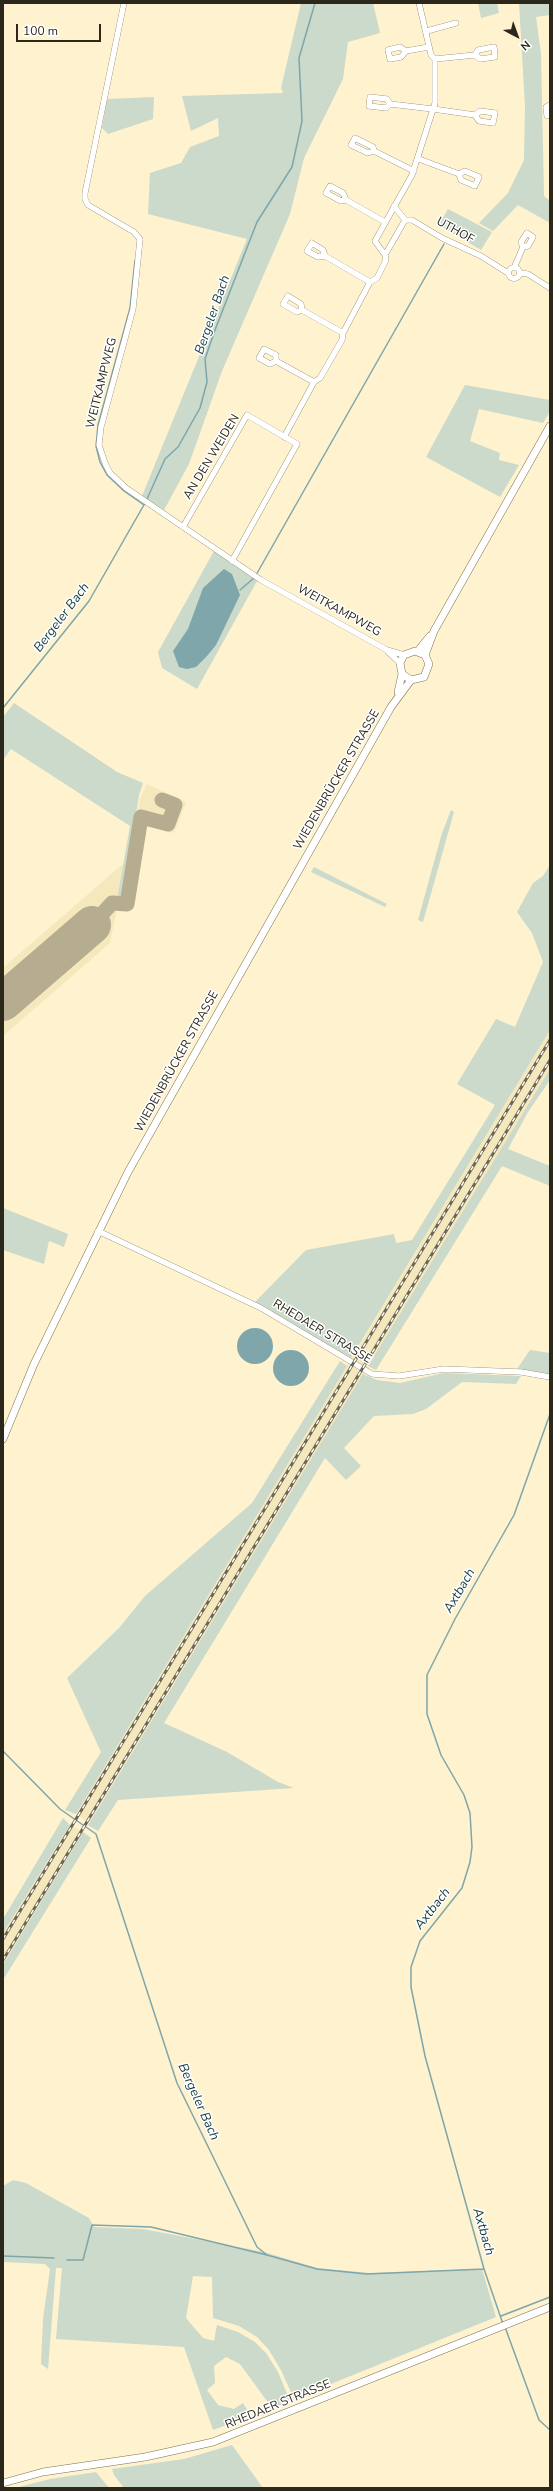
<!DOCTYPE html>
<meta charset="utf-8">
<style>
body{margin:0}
#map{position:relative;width:553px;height:2491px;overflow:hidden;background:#fef2cf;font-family:"Nunito Sans",sans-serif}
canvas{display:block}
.frame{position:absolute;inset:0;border:4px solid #2b271a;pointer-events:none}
.north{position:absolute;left:497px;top:16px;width:40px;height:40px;-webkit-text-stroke:3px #fff;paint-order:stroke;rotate:139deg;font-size:11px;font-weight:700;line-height:16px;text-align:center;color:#2b271a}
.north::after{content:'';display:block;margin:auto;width:14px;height:18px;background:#2b271a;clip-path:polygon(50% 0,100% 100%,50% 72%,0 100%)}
.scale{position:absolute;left:16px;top:24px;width:85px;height:18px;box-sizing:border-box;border:2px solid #2b271a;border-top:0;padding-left:5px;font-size:12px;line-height:14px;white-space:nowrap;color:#2b271a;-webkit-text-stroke:3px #fff;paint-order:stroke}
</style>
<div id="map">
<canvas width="553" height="2491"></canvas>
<div class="frame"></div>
<div class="north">N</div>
<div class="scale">100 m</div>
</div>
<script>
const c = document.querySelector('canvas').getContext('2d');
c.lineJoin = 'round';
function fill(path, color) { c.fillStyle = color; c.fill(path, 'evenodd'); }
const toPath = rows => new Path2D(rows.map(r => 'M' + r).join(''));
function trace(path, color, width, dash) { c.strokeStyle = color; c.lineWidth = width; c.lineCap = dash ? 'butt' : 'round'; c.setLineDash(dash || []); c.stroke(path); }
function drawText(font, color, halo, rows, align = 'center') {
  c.font = font + ' "Nunito Sans",sans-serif'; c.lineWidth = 3; c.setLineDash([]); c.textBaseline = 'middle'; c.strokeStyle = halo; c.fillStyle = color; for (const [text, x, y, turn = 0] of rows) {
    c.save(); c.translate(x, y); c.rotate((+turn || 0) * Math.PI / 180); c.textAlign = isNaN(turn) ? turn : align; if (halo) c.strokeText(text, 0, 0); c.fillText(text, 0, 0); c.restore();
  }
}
const built = toPath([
 [147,784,186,802,174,833,144,824,132,910,117,908,110,943,3,1036,3,968,124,863,118,900,124,901,140,798],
 [550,1030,550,1069,495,1162,89,1822,76,1814],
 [70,1825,83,1832,3,1965,3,1933]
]);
const green = toPath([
 [301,3,373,3,380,33,348,42,343,79,304,158,290,214,222,371,189,464,164,510,142,496,247,239,148,214,150,173,181,163,190,147,219,136,218,118,191,131,182,96,283,93,281,88],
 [478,3,497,3,499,13,481,18],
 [519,3,550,3,550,15,536,17,541,54,544,196,550,201,550,223,518,205,493,231,479,223,508,193,524,160,525,106],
 [154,97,153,119,108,134,102,128,107,99],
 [448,209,492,232,481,250,439,225],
 [465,385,550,400,550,411,543,423,479,409,470,441,500,453,499,460,519,465,500,497,426,457],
 [214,551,257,581,197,689,162,668,158,652],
 [14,703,117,772,143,783,139,795,123,901,117,900,130,826,11,749,3,760,3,717],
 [451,810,454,812,423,922,418,920,442,833],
 [550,865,550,1030,351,1358,255,1302,306,1250,394,1234,396,1243,412,1240,495,1105,457,1084,496,1019,515,1027,543,962,532,933,517,912,533,883,543,876],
 [314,867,387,904,385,907,311,872],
 [550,1069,550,1080,528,1112,508,1149,550,1166,550,1186,502,1166,376,1370,368,1366],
 [3,1208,68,1234,64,1247,49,1241,44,1264,3,1250],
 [530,1350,550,1353,550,1375,517,1369],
 [340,1361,347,1366,76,1814,65,1810,101,1752,67,1678,119,1628,145,1596,252,1503],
 [444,1373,521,1376,516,1384,462,1382,426,1409,413,1414,374,1416,344,1448,361,1466,346,1480,325,1458,164,1723,227,1752,278,1782,294,1788,118,1800,98,1831,88,1825,363,1374,377,1380,400,1383],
 [63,1818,70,1825,3,1933,3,1919],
 [83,1832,91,1838,3,1980,3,1965],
 [13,2180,26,2183,89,2218,94,2227,143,2229,264,2252,317,2268,370,2273,482,2269,496,2317,294,2399,281,2370,269,2350,257,2337,239,2326,213,2318,212,2277,193,2276,186,2318,203,2338,214,2341,217,2325,238,2332,255,2342,266,2353,278,2372,290,2401,272,2408,240,2364,226,2357,214,2366,215,2383,207,2390,218,2405,234,2409,243,2403,251,2416,213,2430,184,2347,56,2339,62,2268,56,2268,48,2369,41,2364,43,2319,50,2269,45,2264,3,2262,3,2186],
 [232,2445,263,2488,124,2488,114,2475,112,2469,184,2459],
 [96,2472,109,2488,15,2488,50,2479]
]);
const water = toPath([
 [224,569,232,574,240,595,216,645,207,656,196,667,187,669,179,667,173,651,188,629,203,588],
 '237 1346a18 18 0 1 1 36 0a18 18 0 1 1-36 0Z',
 '273 1368a18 18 0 1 1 36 0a18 18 0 1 1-36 0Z'
]);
const stream = toPath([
 [135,260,130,308,98,425,96,446,100,462,107,475,124,491,144,505],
 [147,499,165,459,178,447,200,408,207,382,205,359,215,330,257,222,292,167,302,121,299,58,315,3],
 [256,575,444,244],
 [240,590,254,578],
 [3,708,89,601,145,503],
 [3,1751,60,1809,96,1834,177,2083,257,2247,267,2255,317,2269,367,2274,484,2269],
 [3,2256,54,2258],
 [67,2260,83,2260,92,2225,151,2227,267,2255],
 [501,2316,550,2297],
 [503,2324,484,2269,425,2056,411,1987,411,1967,420,1941,462,1888,470,1862,472,1847,470,1813,464,1795,441,1755,427,1714,427,1675,455,1619,514,1515,550,1414],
 [505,2327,539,2420,550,2430]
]);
const taxiway = toPath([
 [92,925,112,903,127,904,141,817,168,824,175,805,162,800]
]);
const runway = toPath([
 [3,1002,92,925]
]);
const street = toPath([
 [124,3,85,193,85,199,88,205,134,232,140,239,133,309,101,427,99,445,105,463,110,473,126,488,261,580,387,650,404,655],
 [427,31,456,23],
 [406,51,400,47,388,50,390,59,401,57,406,51,429,47],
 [435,59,475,55,480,59,495,57,494,47,478,50,475,55],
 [390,104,387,99,370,97,369,106,386,108,390,104,433,109,475,115,479,121,493,123,495,113,480,111,475,115],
 [550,105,546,107,547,116,550,114],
 [374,151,373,147,355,138,351,145,368,153,374,151,414,171],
 [419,159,459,174,461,180,475,186,479,177,465,171,459,174],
 [346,200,343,193,330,186,326,193,341,201,346,200,385,222],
 [394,206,405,220,412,220,442,238,481,256,508,273],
 [385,255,375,241,412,175,435,103,435,59,431,55,419,3],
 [325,256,318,257,307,251,312,243,323,250,325,256,370,282],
 '508.5 273a5.5 5.5 0 1 1 11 0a5.5 5.5 0 1 1-11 0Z',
 [514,268,523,247,528,246,533,237,527,233,521,242,523,247],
 [520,273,528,274,550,288],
 [302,310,301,304,288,296,283,304,297,312,302,310,343,333],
 [276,361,276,355,264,349,259,358,270,364,276,361,314,382],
 [284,437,314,382,320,378,342,340,343,333,370,282,377,278,386,260,385,255,405,220],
 [183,527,247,415,297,444,232,561],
 [388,652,400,663],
 [98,1231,261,1308,372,1374,399,1376,444,1369,521,1372,550,1377]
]);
const secondary = toPath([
 [418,651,430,636],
 [425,655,434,631,550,426],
 [398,692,402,674,400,663,404,655,415,651,425,655,429,664,424,677,411,680,402,674],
 [3,1439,34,1364,128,1172,391,707,411,680],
 [3,2483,43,2472,145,2457,213,2442,550,2307]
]);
const rail = toPath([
 [3,1939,550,1040],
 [3,1960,550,1060]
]);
const streetNames = [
 ["UTHOF",455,231,29],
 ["WEITKAMPWEG",102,383,-76],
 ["AN DEN WEIDEN",212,457,-59],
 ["WEITKAMPWEG",339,611,29],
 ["WIEDENBRÜCKER STRASSE",337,780,-60],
 ["WIEDENBRÜCKER STRASSE",177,1062,-61],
 ["RHEDAER STRASSE",322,1332,31],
 ["RHEDAER STRASSE",278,2405,-22]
];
const waterNames = [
 ["Bergeler Bach",213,315,-71],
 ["Bergeler Bach",62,618,-53],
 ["Axtbach",460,1591,-60],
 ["Axtbach",433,1909,-52],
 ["Bergeler Bach",198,2102,66],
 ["Axtbach",483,2232,74]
];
fill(built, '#f6e8bd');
fill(green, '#cbdaca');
fill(water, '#7ea6ab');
trace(stream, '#7ea6ab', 1.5);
trace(taxiway, '#b6ac90', 15);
trace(runway, '#b6ac90', 38);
trace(street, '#7c7252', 6);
trace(secondary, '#7c7252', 8);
trace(street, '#fff', 5.5);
trace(secondary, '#fff', 7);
trace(rail, '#6d6652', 3);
trace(rail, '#fff', 1.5, [4.5]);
drawText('12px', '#2b271a', '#fff', streetNames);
drawText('italic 13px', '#133a3f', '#fff', waterNames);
</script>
